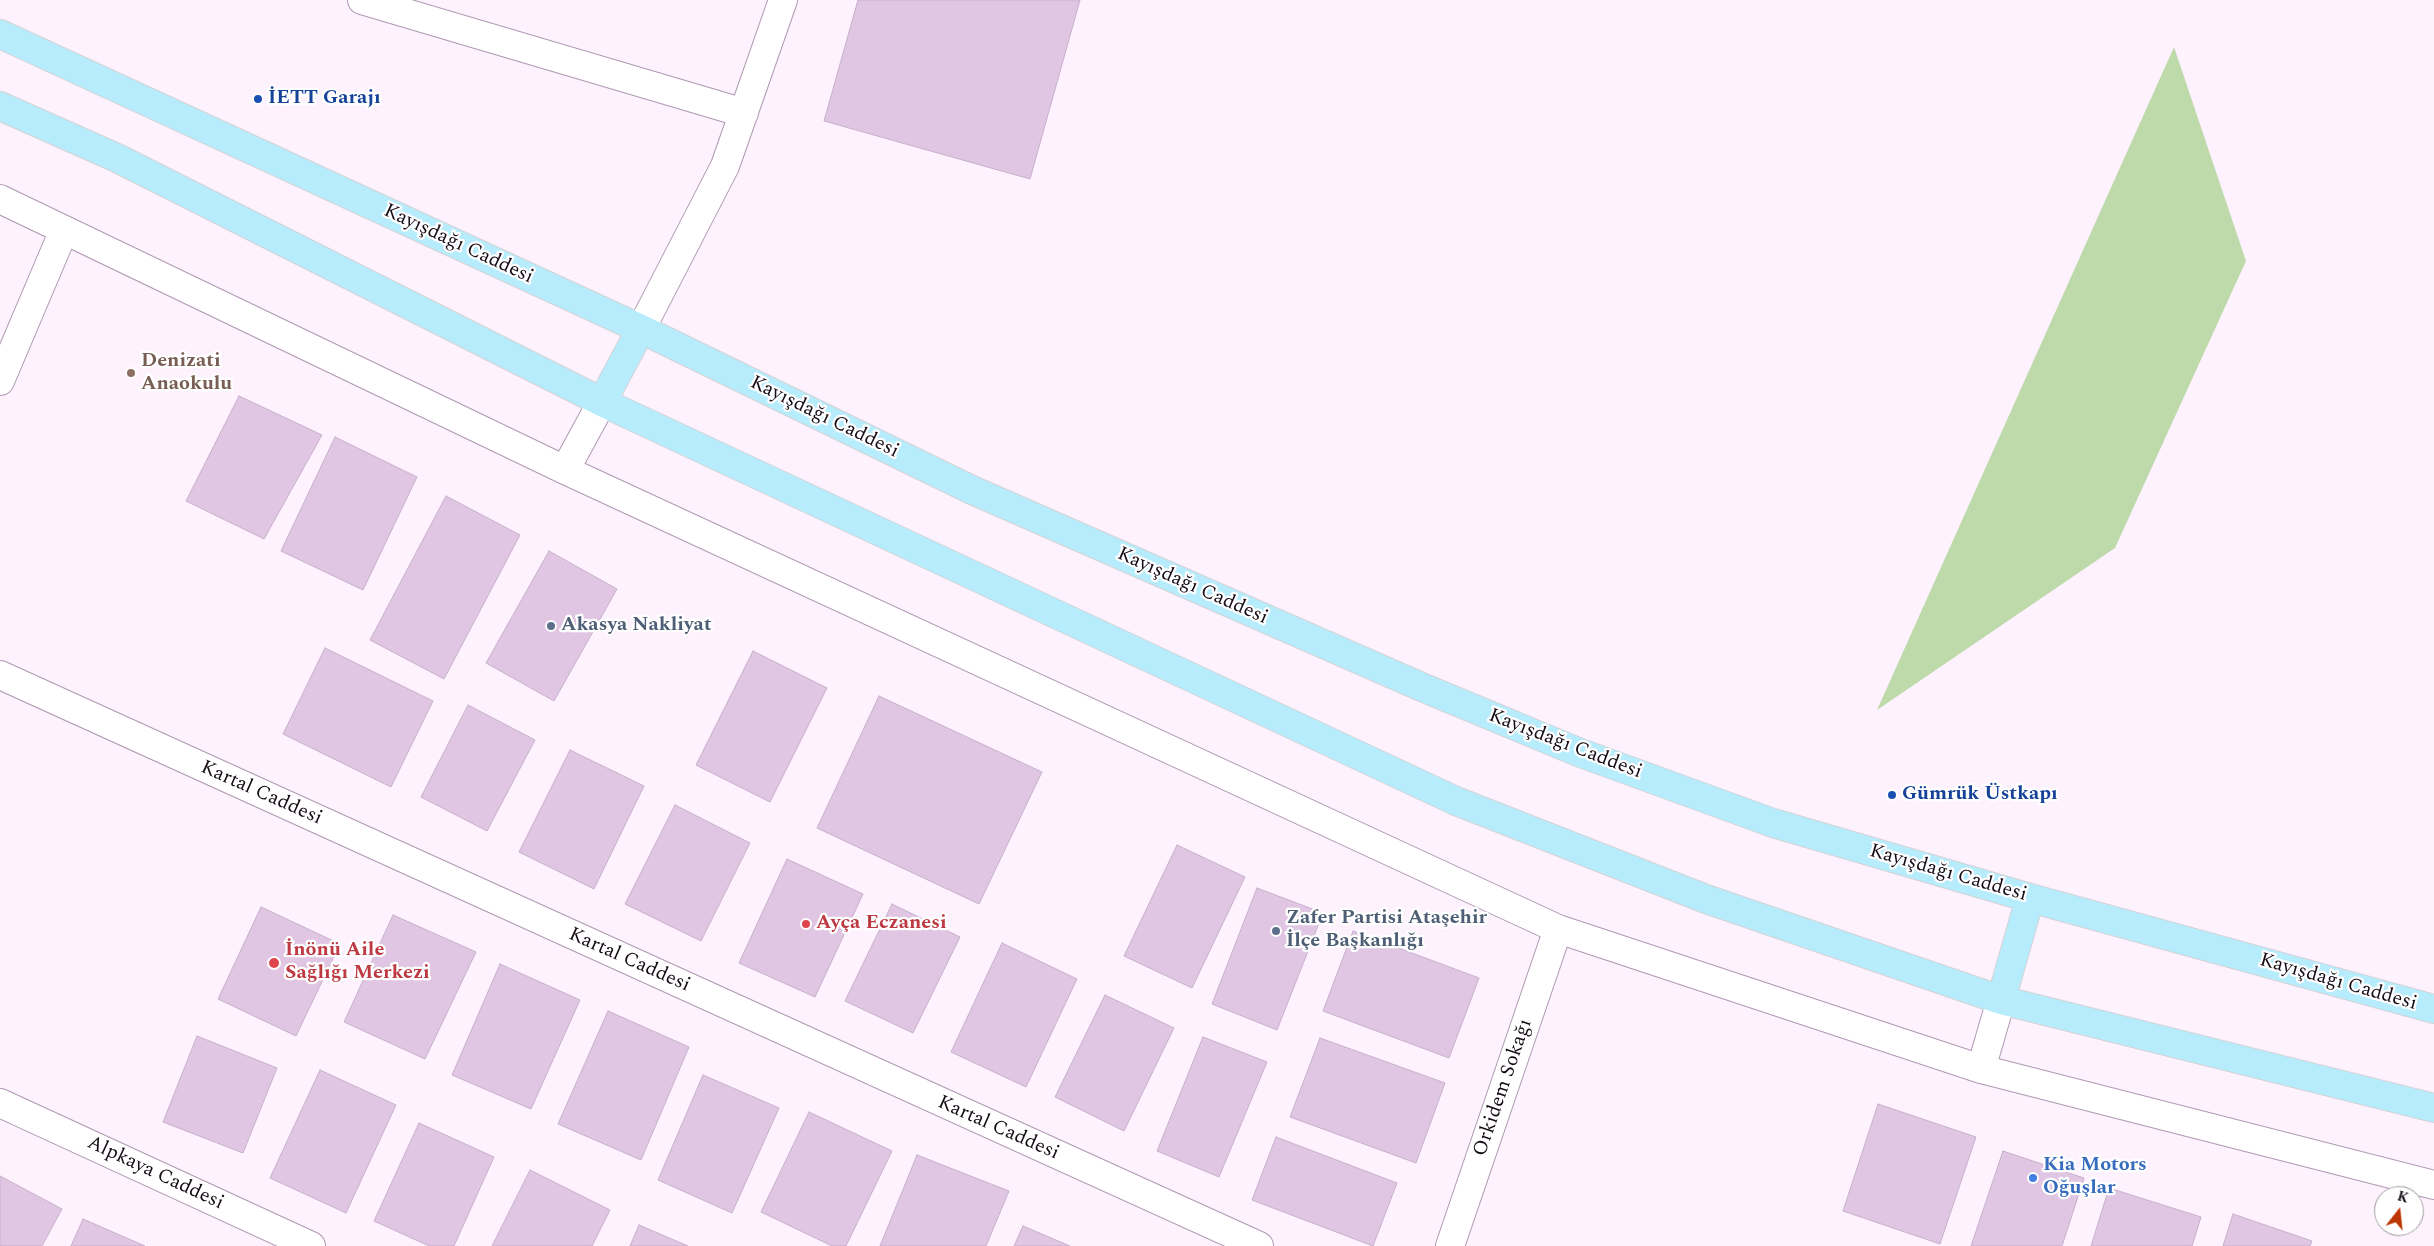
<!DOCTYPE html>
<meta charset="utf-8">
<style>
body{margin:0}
#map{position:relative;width:2434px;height:1246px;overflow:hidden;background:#fdf2fe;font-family:Spectral,serif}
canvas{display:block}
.north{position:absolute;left:2374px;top:1186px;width:50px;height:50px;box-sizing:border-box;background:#fff;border:1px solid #a19da1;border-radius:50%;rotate:16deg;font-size:14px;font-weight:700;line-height:20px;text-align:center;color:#140b15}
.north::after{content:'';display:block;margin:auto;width:18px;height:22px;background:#bd3501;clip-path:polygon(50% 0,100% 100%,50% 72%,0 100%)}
</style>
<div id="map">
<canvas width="2434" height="1246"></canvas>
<div class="north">K</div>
</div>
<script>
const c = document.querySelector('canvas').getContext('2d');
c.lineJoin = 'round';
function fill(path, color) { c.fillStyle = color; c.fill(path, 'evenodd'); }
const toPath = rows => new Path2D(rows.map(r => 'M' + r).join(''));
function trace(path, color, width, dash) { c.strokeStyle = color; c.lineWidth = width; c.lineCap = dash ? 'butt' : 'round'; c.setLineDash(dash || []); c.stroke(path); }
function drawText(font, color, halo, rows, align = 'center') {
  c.font = font + ' Spectral,serif'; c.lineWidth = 4.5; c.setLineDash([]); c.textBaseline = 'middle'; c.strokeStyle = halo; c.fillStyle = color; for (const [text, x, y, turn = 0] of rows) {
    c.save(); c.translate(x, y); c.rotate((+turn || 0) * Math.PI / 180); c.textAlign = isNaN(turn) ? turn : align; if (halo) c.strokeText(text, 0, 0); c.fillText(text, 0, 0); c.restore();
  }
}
const green = toPath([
 [2174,47,2246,261,2115,548,1877,710]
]);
const building = toPath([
 [858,0,1080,0,1030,179,824,121,858,0],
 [239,396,322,435,264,539,186,501,239,396],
 [335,437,417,477,363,590,281,551,335,437],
 [446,496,520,535,444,679,370,640,446,496],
 [549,551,617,589,554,701,486,663,549,551],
 [325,648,433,701,391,787,283,734,325,648],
 [753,651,827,688,770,802,696,765,753,651],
 [879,696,1042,772,979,904,817,828,879,696],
 [468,705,535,740,487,831,421,797,468,705],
 [570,750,644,786,594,889,519,852,570,750],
 [675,805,750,843,701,941,625,904,675,805],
 [1177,845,1245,877,1192,988,1124,956,1177,845],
 [787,859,863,894,815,997,739,963,787,859],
 [1257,888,1323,913,1277,1030,1212,1004,1257,888],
 [892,904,960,937,913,1033,845,1001,892,904],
 [261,907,340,944,296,1036,218,999,261,907],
 [393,915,476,952,425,1059,344,1022,393,915],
 [1353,931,1479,978,1449,1058,1323,1011,1353,931],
 [1002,943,1077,979,1026,1087,951,1052,1002,943],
 [500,964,580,1000,531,1109,452,1075,500,964],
 [1105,995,1174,1028,1124,1131,1055,1097,1105,995],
 [608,1011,689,1047,641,1160,558,1124,608,1011],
 [197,1036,277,1068,243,1153,163,1122,197,1036],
 [1203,1037,1267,1062,1219,1177,1157,1151,1203,1037],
 [1320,1038,1445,1083,1416,1163,1290,1117,1320,1038],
 [320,1070,396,1105,346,1213,270,1178,320,1070],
 [703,1075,779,1108,732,1213,658,1180,703,1075],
 [1878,1104,1976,1137,1940,1244,1843,1211,1878,1104],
 [809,1112,892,1151,846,1246,832,1246,761,1212,809,1112],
 [419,1123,494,1157,454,1246,429,1246,374,1221,419,1123],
 [1276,1137,1397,1183,1373,1246,1252,1200,1276,1137],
 [2003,1151,2084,1178,2062,1246,1971,1246,2003,1151],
 [917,1155,1009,1191,986,1246,880,1246,917,1155],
 [530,1170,610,1210,592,1246,492,1246,530,1170],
 [0,1176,62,1209,42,1246,0,1246,0,1176],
 [2109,1188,2201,1217,2192,1246,2091,1246,2109,1188],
 [2233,1214,2312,1241,2310,1246,2223,1246,2233,1214],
 [83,1219,145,1246,71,1246,83,1219],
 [639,1225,688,1246,630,1246,639,1225],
 [1023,1226,1070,1246,1014,1246,1023,1226]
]);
const minor = toPath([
 [362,0,744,113],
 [0,199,565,470,1558,929,1981,1069,2434,1185],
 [641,329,725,166,783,0],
 [0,381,64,230],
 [565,470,602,402],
 [0,675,1259,1246],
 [1981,1069,2001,1000],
 [0,1103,311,1246],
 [1450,1246,1558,929]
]);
const major = toPath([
 [0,34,641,329,972,490,1424,688,1578,752,1773,823,2030,898,2434,1009],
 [0,106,117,158,602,402,1456,801,1706,899,2001,1000,2434,1108],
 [602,402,641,329],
 [2001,1000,2030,898]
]);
const markers = [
 [258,99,5,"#1a4fb4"],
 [131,373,5,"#8d6e63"],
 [551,626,5,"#5c6f8a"],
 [1892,795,5,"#1a4fb4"],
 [806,924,5,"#e0444e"],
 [1276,931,5,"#5c6f8a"],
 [274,963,6,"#e0444e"],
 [2033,1178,5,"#3f7fe0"]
];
const transitNames = [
 ["İETT Garajı",268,99],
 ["Gümrük Üstkapı",1902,795]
];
const streetNames = [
 ["Kayışdağı Caddesi",458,245,25],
 ["Kayışdağı Caddesi",824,418,26],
 ["Kayışdağı Caddesi",1192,587,24],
 ["Kayışdağı Caddesi",1565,745,21],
 ["Kartal Caddesi",261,794,24],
 ["Kayışdağı Caddesi",1948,874,16],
 ["Kartal Caddesi",629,961,24],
 ["Kayışdağı Caddesi",2338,983,16],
 ["Orkidem Sokağı",1504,1088,-71],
 ["Kartal Caddesi",998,1129,24],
 ["Alpkaya Caddesi",155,1174,25]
];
const educationNames = [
 ["Denizati",141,362],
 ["Anaokulu",141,385]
];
const serviceNames = [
 ["Akasya Nakliyat",561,626],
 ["Zafer Partisi Ataşehir",1286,919],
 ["İlçe Başkanlığı",1286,942]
];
const healthNames = [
 ["Ayça Eczanesi",816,924],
 ["İnönü Aile",285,951],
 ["Sağlığı Merkezi",285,974]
];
const shopNames = [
 ["Kia Motors",2043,1166],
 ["Oğuşlar",2043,1189]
];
fill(green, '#bfdaaa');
fill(building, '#e0c6e3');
trace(building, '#c8afcb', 1);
trace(minor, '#b098b3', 30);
trace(major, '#d5d3d5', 30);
trace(minor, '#fff', 28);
trace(major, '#b6ecfc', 28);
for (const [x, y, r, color] of markers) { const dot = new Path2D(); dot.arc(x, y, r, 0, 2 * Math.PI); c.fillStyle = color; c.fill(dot); trace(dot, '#fff', 2); }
drawText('bold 20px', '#164399', '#fff', transitNames, 'left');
drawText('20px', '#140b15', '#fff', streetNames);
drawText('bold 20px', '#785e54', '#fff', educationNames, 'left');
drawText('bold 20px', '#4e5e75', '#fff', serviceNames, 'left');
drawText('bold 20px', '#be3a42', '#fff', healthNames, 'left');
drawText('bold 20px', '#366cbe', '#fff', shopNames, 'left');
</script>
